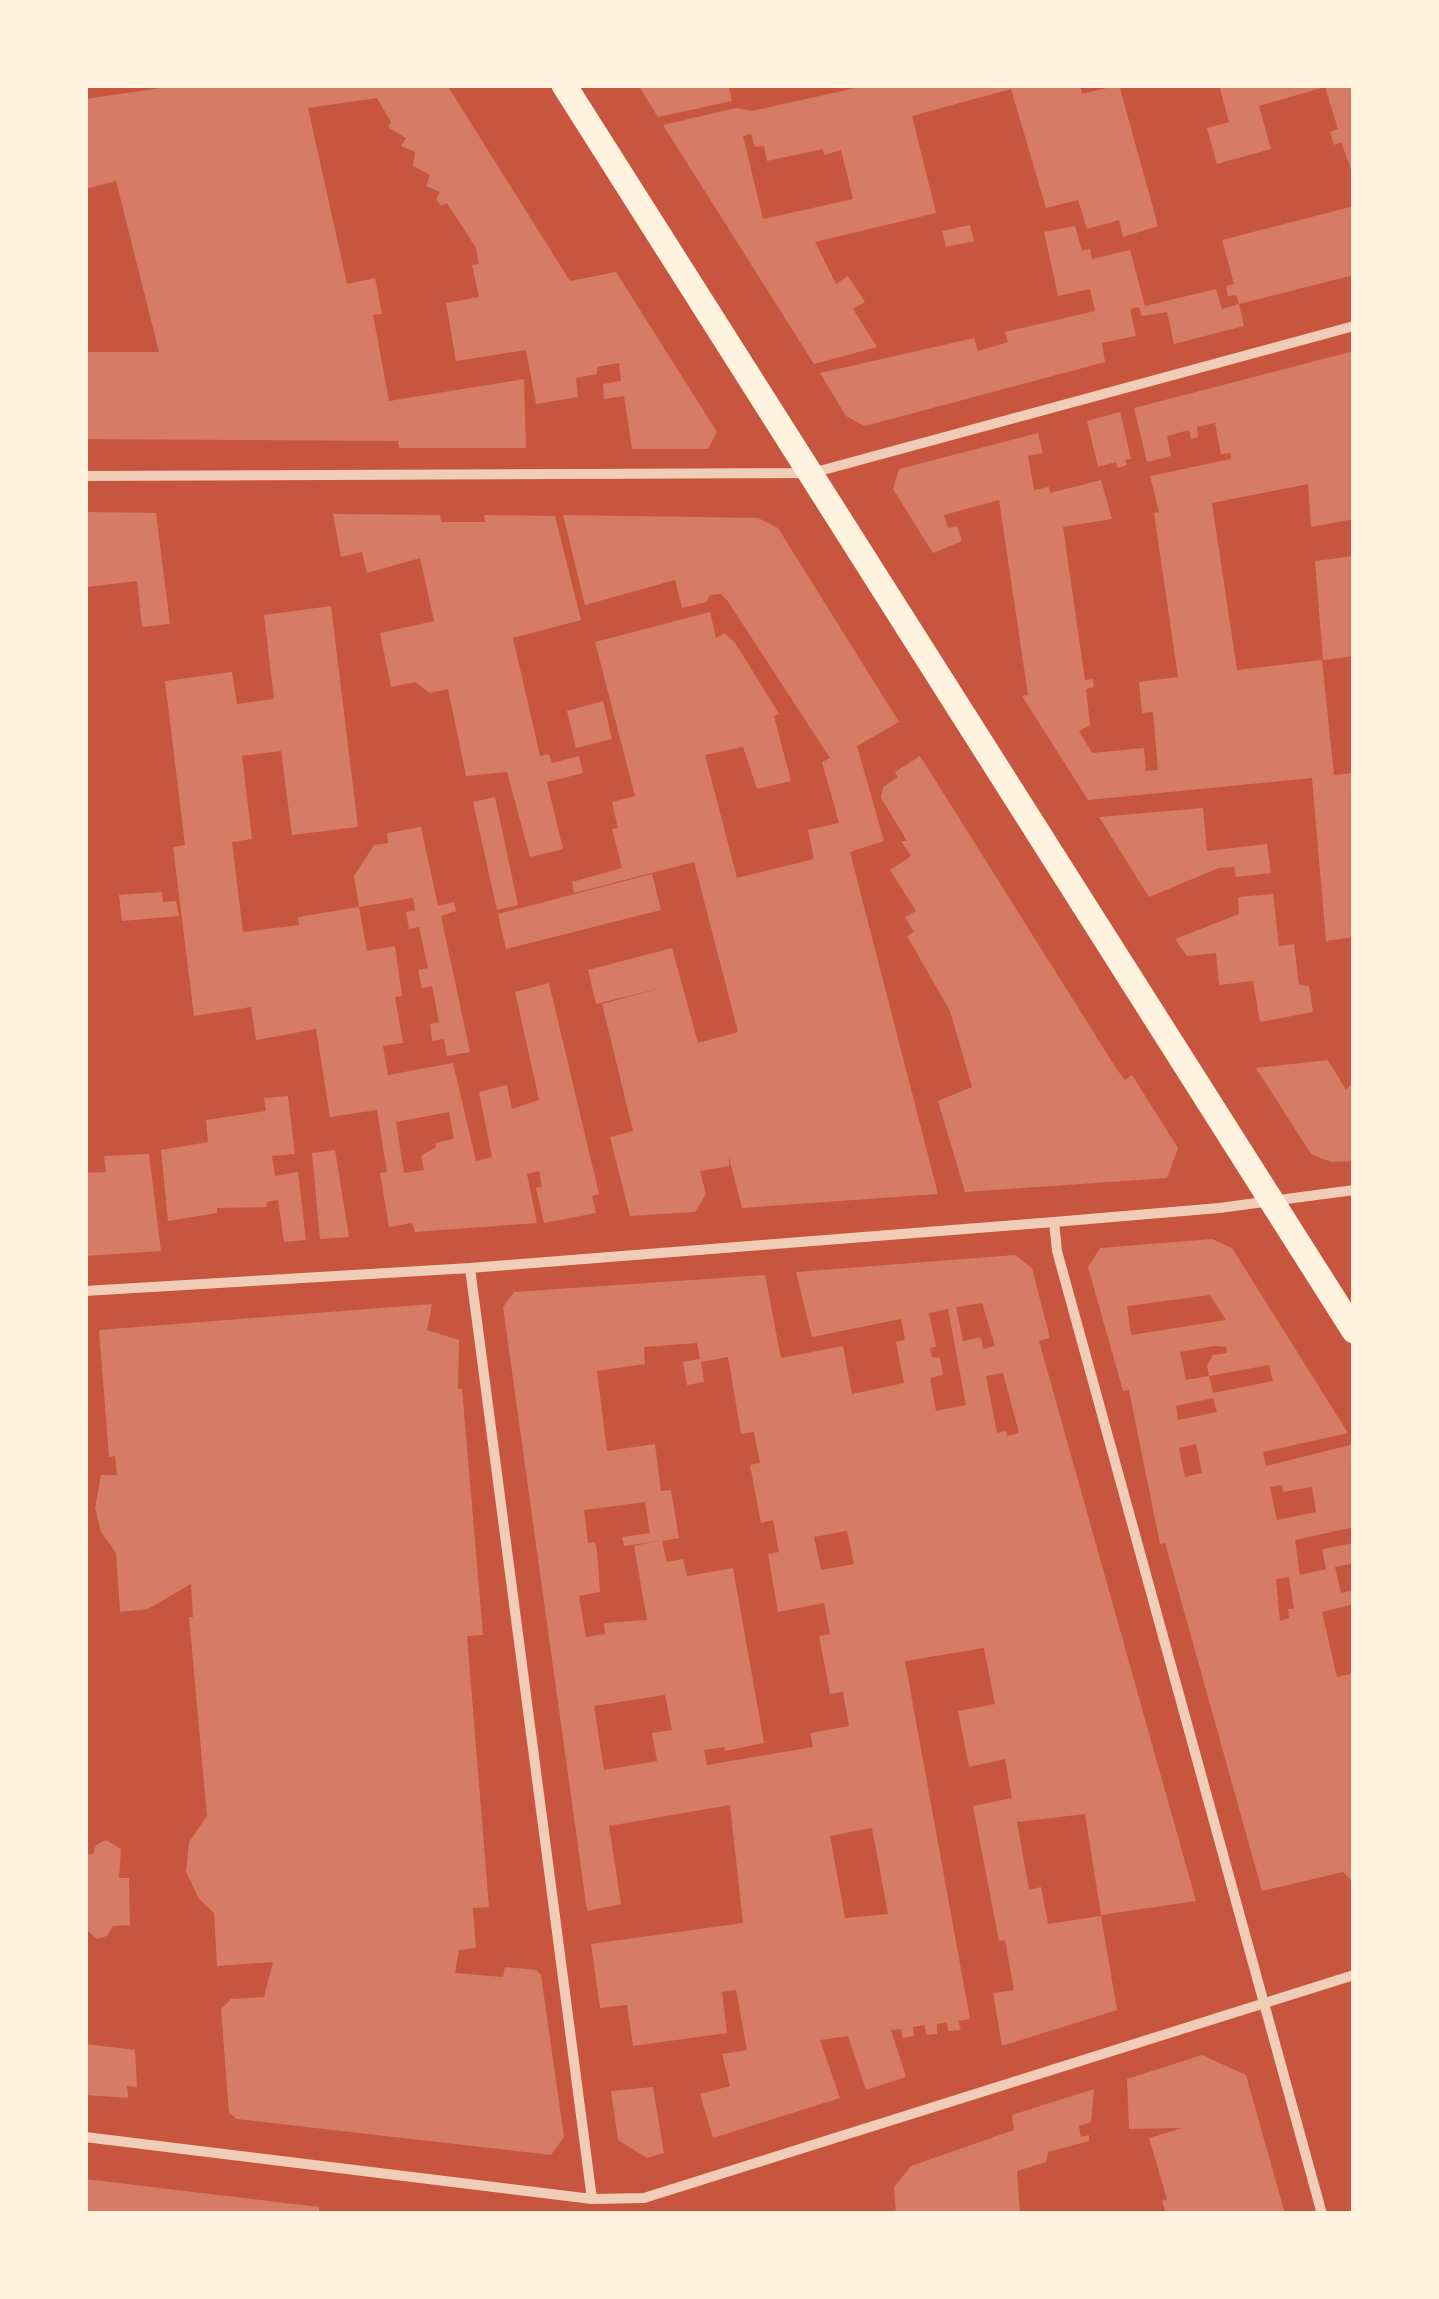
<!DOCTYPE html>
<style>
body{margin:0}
#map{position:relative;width:1439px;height:2299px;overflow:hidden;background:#c8553d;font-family:"Noto Sans",sans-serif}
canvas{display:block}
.frame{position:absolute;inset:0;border:88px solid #fff3e0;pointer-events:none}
</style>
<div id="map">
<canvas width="1439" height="2299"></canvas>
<div class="frame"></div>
</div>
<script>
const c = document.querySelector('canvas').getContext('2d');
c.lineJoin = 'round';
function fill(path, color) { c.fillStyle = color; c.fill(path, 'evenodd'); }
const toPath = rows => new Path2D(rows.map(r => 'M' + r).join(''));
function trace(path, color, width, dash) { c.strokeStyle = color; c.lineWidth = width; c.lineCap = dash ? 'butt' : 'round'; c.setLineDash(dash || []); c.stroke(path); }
const building = toPath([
 [182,85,447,85,570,281,616,272,717,432,708,449,632,449,624,396,604,399,603,384,621,381,619,363,597,367,597,374,576,378,578,397,536,404,526,350,456,361,446,303,479,297,472,265,479,264,476,248,447,203,441,206,436,199,440,192,426,186,430,175,413,166,415,152,401,146,406,138,388,127,391,122,377,98,308,108,347,284,375,278,382,314,373,315,389,401,524,379,526,448,399,448,398,441,85,439,85,352,159,352,116,181,85,189,85,99],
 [638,85,728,85,732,101,658,117],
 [869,85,1080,85,1082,94,1119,85,1158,226,1123,237,1119,220,1087,229,1078,200,1046,208,1011,89,912,116,936,213,815,242,836,284,848,276,865,302,853,309,877,347,814,364,663,125,736,108,752,111],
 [751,134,755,147,764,146,767,161,823,149,824,155,841,150,853,199,763,219,743,136],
 [1219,85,1354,85,1354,177,1341,142,1334,145,1330,132,1338,129,1325,87,1259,106,1271,149,1217,164,1207,128,1229,122],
 [1354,206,1354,275,1239,304,1236,295,1228,296,1226,286,1234,284,1222,240],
 [970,225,974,241,946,247,942,231],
 [1075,226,1082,251,1090,249,1092,259,1130,250,1145,306,1216,289,1222,309,1239,304,1244,326,1174,344,1167,312,1142,316,1139,307,1130,309,1136,336,1102,343,1105,362,865,426,846,416,820,373,974,338,978,351,1008,342,1005,332,1095,311,1090,289,1058,296,1044,232],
 [1354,351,1354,519,1311,527,1308,484,1212,503,1237,670,1322,660,1334,775,1354,773,1354,937,1326,941,1312,778,1088,800,1022,696,1028,695,999,500,944,515,948,528,957,526,962,541,933,553,893,489,899,469,1038,433,1043,453,1028,456,1034,490,1049,487,1050,493,1101,480,1112,519,1063,527,1085,680,1093,679,1094,687,1086,689,1090,725,1079,731,1092,753,1144,748,1146,771,1158,770,1153,712,1142,713,1139,682,1178,677,1154,513,1159,512,1150,476,1231,459,1230,453,1221,454,1215,423,1197,427,1198,437,1191,439,1189,430,1167,436,1171,456,1147,462,1134,408],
 [1120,412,1131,459,1125,460,1127,465,1118,468,1116,462,1098,467,1087,421],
 [85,512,156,513,170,624,142,627,137,581,86,587],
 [333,514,440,515,441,522,485,522,484,515,555,516,581,620,513,638,540,756,549,754,552,763,579,756,583,773,547,782,563,849,530,857,507,772,466,776,448,689,430,693,415,682,391,687,380,633,434,621,420,558,367,573,362,552,341,557],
 [563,515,758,518,778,528,899,722,857,746,884,841,850,852,938,1194,742,1208,729,1157,729,1166,700,1171,706,1194,695,1212,630,1216,610,1137,633,1131,602,1004,665,987,596,1004,588,970,672,948,698,1043,738,1032,694,862,574,893,572,882,622,868,612,829,618,828,612,802,635,796,595,642,710,612,716,638,725,633,736,644,779,714,774,716,791,781,757,789,743,747,705,755,737,878,814,859,808,830,839,823,822,762,830,758,727,600,721,594,710,595,707,602,682,608,675,580,585,605],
 [1354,556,1354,656,1323,660,1315,561],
 [331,606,358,827,292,835,281,751,242,756,252,839,232,842,243,932,299,925,298,917,359,907,367,951,395,946,402,996,395,997,403,1043,383,1046,388,1075,453,1063,476,1161,492,1157,479,1092,507,1085,512,1109,539,1100,515,992,549,983,599,1194,592,1196,596,1213,544,1223,536,1188,542,1187,539,1171,527,1174,537,1223,415,1232,412,1223,389,1227,380,1173,387,1172,377,1110,330,1117,316,1029,256,1040,251,1007,194,1016,173,847,185,845,165,681,232,672,237,704,274,699,264,615],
 [449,1112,454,1139,435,1143,436,1147,421,1156,424,1170,404,1173,396,1122],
 [603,701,612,739,576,748,567,711],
 [920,756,1116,1068,1125,1080,1132,1075,1178,1148,1167,1178,965,1192,938,1101,972,1087,950,1011,907,936,914,932,905,917,916,911,890,870,911,856,901,841,907,841,881,798,883,787,898,777,895,772],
 [495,797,518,905,497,910,473,802],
 [1203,808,1207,851,1267,844,1271,873,1236,877,1234,867,1219,868,1149,897,1099,817],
 [421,827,438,906,454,902,456,911,441,916,470,1052,447,1056,444,1039,432,1041,430,1024,439,1022,432,986,422,988,418,970,428,968,419,927,409,929,406,912,415,910,413,898,359,907,354,876,374,845,388,843,387,833],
 [652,874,661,910,506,949,498,914],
 [162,892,163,902,176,901,179,916,122,921,119,895],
 [1273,894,1279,946,1294,944,1299,985,1309,986,1313,1012,1260,1022,1253,981,1219,985,1216,953,1187,956,1175,939,1239,914,1238,897],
 [1328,1060,1346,1090,1354,1081,1354,1161,1331,1162,1311,1154,1256,1068],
 [288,1096,295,1154,272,1156,275,1176,298,1172,306,1240,284,1242,278,1200,266,1202,267,1207,217,1208,217,1213,168,1221,161,1150,208,1142,206,1120,266,1111,264,1098],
 [335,1150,349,1237,320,1239,312,1153],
 [149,1154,161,1251,85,1256,85,1173,106,1172,104,1156],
 [1212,1239,1232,1248,1348,1433,1263,1452,1266,1466,1354,1444,1354,1527,1295,1540,1300,1575,1326,1569,1322,1549,1354,1543,1354,1563,1335,1567,1341,1593,1354,1590,1354,1604,1322,1612,1337,1677,1354,1673,1354,1883,1343,1872,1262,1891,1165,1543,1160,1544,1129,1390,1123,1391,1088,1267,1100,1248],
 [1210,1295,1226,1320,1131,1335,1127,1306],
 [1214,1346,1226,1347,1227,1353,1213,1355,1207,1366,1209,1376,1269,1365,1273,1381,1213,1393,1209,1376,1186,1380,1180,1352],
 [1213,1398,1217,1412,1178,1420,1176,1406],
 [1196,1444,1202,1473,1185,1477,1179,1448],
 [1282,1485,1283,1492,1312,1487,1316,1512,1277,1520,1270,1487],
 [1289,1577,1294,1609,1288,1609,1289,1618,1280,1621,1276,1579],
 [1015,1255,1032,1268,1050,1338,1039,1341,1196,1901,1101,1915,1085,1814,1017,1822,1029,1890,1041,1887,1048,1924,1101,1916,1117,2010,1002,2046,993,1993,1014,1990,1005,1940,999,1941,973,1806,1012,1798,1005,1759,969,1767,958,1711,995,1704,984,1648,905,1661,970,2019,958,2021,961,2030,948,2031,947,2022,937,2024,937,2034,926,2035,925,2025,913,2027,914,2036,903,2038,901,2029,891,2030,906,2077,866,2090,848,2036,820,2040,840,2098,713,2138,700,2094,730,2086,722,2054,747,2050,736,1990,722,1992,727,2033,633,2046,627,2005,600,2008,591,1944,743,1923,730,1805,609,1826,621,1904,587,1911,503,1307,514,1292,765,1275,781,1358,843,1346,852,1394,904,1383,896,1342,905,1340,901,1319,812,1337,796,1272],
 [982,1303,995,1346,983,1349,981,1337,963,1341,956,1307],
 [948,1309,966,1405,936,1411,930,1378,943,1375,940,1358,932,1357,930,1348,936,1347,929,1313],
 [697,1343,700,1359,683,1362,687,1385,704,1382,701,1362,728,1357,741,1434,754,1432,760,1463,750,1465,761,1523,773,1520,779,1552,768,1554,778,1612,824,1603,830,1634,819,1636,830,1694,843,1692,849,1726,810,1733,813,1747,707,1765,704,1750,724,1747,725,1751,764,1743,733,1568,687,1576,683,1559,667,1562,662,1541,679,1538,671,1490,661,1491,655,1444,607,1451,597,1371,645,1364,644,1347],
 [1003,1373,1019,1433,1007,1436,1006,1431,997,1433,986,1376],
 [645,1502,650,1533,622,1537,624,1546,658,1541,634,1546,647,1620,604,1623,605,1634,586,1637,579,1596,600,1592,597,1550,595,1542,588,1543,584,1510],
 [847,1531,854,1564,821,1570,814,1537],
 [665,1695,672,1730,652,1733,657,1761,604,1770,594,1706],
 [872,1828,888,1914,845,1918,830,1836],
 [432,1304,427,1330,459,1340,458,1389,462,1389,483,1635,467,1636,489,1907,473,1908,476,1948,459,1950,455,1973,503,1977,505,1967,536,1970,541,1975,564,2137,551,2155,237,2119,229,2113,221,2009,231,1999,264,1997,273,1962,217,1966,214,1913,199,1899,186,1872,189,1842,207,1816,189,1617,193,1617,191,1584,148,1609,120,1612,116,1553,101,1532,95,1508,101,1475,117,1475,115,1456,109,1457,99,1330],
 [106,1840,121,1849,119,1878,129,1878,130,1925,113,1926,107,1936,97,1939,85,1929,85,1854,93,1854,96,1845],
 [85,2044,135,2050,137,2087,127,2086,128,2098,85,2095],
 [1202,2055,1246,2075,1285,2214,1166,2214,1162,2201,1167,2199,1149,2138,1183,2128,1129,2129,1127,2079],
 [653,2087,664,2153,647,2158,618,2140,611,2091],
 [1094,2089,1091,2122,1079,2126,1081,2137,1089,2135,1089,2141,1048,2152,1046,2162,1017,2171,1020,2214,896,2214,894,2187,911,2166,1014,2130,1012,2115],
 [85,2179,319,2207,319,2214,85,2214]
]);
const minor = toPath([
 [85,476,812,473,1354,326],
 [1054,1222,1057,1251,1322,2214],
 [470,1268,592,2199],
 [85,1291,470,1268,1054,1222,1219,1208,1354,1190],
 [85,2137,592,2199,644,2198,1354,1975]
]);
const primary = toPath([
 [564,85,1354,1331]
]);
fill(building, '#d67c66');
trace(minor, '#f1ccb7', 10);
trace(primary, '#fff3e0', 25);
</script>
